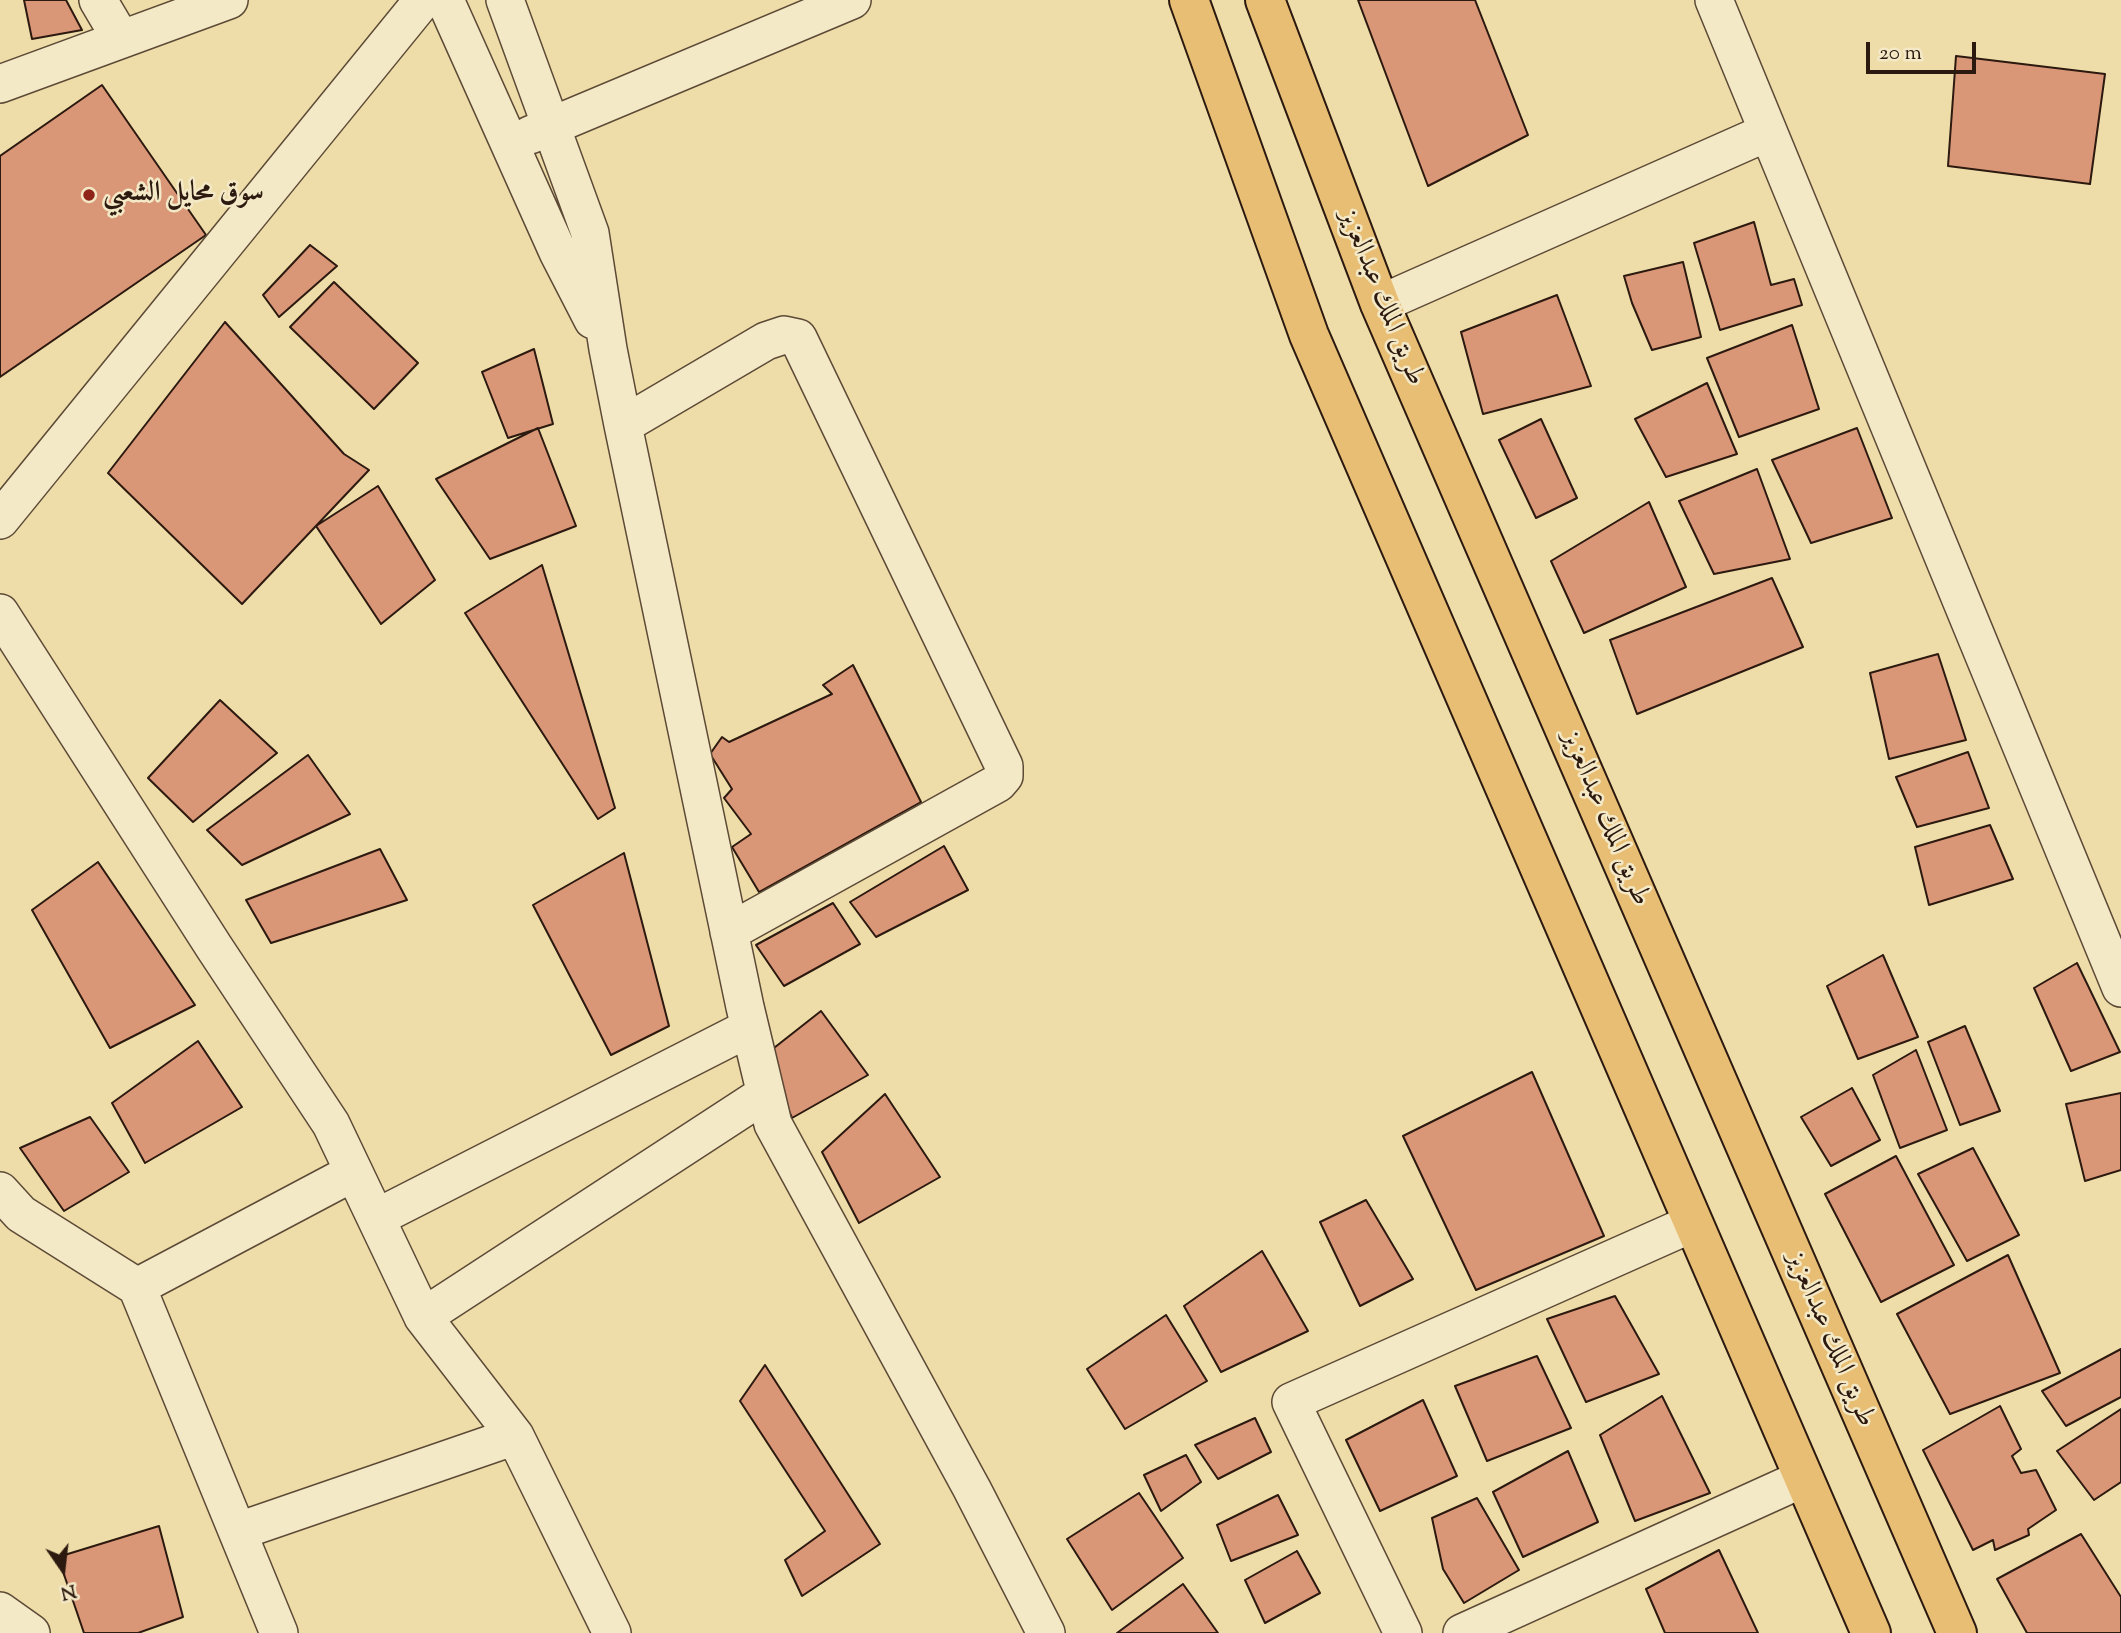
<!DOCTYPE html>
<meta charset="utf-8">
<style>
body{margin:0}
#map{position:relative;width:2121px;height:1633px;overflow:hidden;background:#eedda9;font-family:"Sorts Mill Goudy",serif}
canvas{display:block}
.north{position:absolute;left:28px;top:1535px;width:70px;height:70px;-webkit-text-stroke:5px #f4e9c7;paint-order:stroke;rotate:166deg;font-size:19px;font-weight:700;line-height:28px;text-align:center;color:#2c190f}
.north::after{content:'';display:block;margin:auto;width:24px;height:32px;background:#2c190f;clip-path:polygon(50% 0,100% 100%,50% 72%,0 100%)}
.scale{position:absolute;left:1866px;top:42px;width:110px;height:32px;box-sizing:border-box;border:4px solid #2c190f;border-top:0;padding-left:9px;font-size:21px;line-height:24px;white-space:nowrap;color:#2c190f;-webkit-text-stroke:5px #f4e9c7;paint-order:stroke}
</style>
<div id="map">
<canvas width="2121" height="1633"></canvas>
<div class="north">N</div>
<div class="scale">20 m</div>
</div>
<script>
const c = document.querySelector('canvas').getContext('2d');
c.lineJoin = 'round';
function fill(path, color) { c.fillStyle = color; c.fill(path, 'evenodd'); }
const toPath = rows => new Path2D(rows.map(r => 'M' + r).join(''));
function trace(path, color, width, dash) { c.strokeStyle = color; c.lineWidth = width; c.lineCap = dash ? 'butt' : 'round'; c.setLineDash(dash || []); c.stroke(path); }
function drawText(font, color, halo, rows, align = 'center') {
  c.font = font + ' "Sorts Mill Goudy",Amiri,serif'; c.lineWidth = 5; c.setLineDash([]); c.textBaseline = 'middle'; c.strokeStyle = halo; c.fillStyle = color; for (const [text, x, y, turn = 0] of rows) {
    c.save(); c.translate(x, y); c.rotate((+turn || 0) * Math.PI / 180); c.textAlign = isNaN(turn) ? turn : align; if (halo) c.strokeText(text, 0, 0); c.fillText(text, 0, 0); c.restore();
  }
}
const building = toPath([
 [24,0,66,0,82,30,32,39,24,0],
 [1358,0,1475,0,1528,135,1428,186,1358,0],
 [1956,56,2105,74,2090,184,1948,166,1956,56],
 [102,85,206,235,0,377,0,156,102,85],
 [1754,222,1771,285,1794,279,1802,305,1720,330,1694,243,1754,222],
 [310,245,337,266,279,317,263,295,310,245],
 [1683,262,1701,337,1652,350,1632,303,1624,276,1683,262],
 [334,282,418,363,374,409,290,327,334,282],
 [1557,295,1591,386,1483,414,1461,332,1557,295],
 [225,322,344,454,369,470,242,604,108,473,225,322],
 [1792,325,1819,409,1739,437,1707,358,1792,325],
 [534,349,553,424,508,438,482,372,534,349],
 [1707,383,1737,454,1666,477,1635,419,1707,383],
 [1541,419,1577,498,1536,518,1499,440,1541,419],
 [538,428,576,526,490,559,436,479,538,428],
 [1857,428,1892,518,1811,543,1772,460,1857,428],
 [1757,469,1790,559,1714,574,1679,501,1757,469],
 [378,486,435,580,381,624,316,526,378,486],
 [1649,502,1686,587,1584,633,1551,561,1649,502],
 [542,565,615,808,598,819,465,613,542,565],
 [1772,578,1803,647,1637,714,1610,640,1772,578],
 [1938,654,1966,740,1889,759,1870,673,1938,654],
 [853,665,921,802,759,892,732,847,751,834,724,798,732,789,710,754,722,737,729,742,832,694,823,685,853,665],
 [220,700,277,753,193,822,148,778,220,700],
 [1968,752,1989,808,1917,827,1896,777,1968,752],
 [308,755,350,814,242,865,207,830,308,755],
 [1990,825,2013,879,1929,905,1915,847,1990,825],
 [944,846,968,890,876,937,850,902,944,846],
 [380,849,407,900,271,943,246,900,380,849],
 [624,853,669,1026,611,1055,533,905,624,853],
 [98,862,195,1005,110,1048,32,910,98,862],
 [833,903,860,944,784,986,756,945,833,903],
 [1883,955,1918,1037,1858,1059,1827,986,1883,955],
 [2077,963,2120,1052,2071,1071,2034,988,2077,963],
 [821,1011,868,1075,792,1118,765,1055,821,1011],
 [1965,1026,2000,1111,1960,1125,1928,1042,1965,1026],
 [198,1041,242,1107,145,1163,112,1103,198,1041],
 [1916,1050,1947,1130,1900,1148,1873,1075,1916,1050],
 [1532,1072,1604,1236,1476,1290,1403,1136,1532,1072],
 [1852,1088,1880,1140,1831,1166,1801,1117,1852,1088],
 [2121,1093,2121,1170,2085,1181,2066,1104,2121,1093],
 [885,1094,940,1177,859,1223,822,1152,885,1094],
 [90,1117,129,1172,64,1211,20,1148,90,1117],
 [1973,1148,2019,1235,1967,1261,1918,1174,1973,1148],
 [1896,1156,1954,1265,1881,1302,1825,1194,1896,1156],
 [1366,1200,1413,1279,1360,1306,1320,1222,1366,1200],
 [1262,1251,1308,1331,1221,1372,1184,1306,1262,1251],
 [2008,1255,2060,1373,1950,1414,1897,1314,2008,1255],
 [1615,1296,1659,1374,1586,1402,1547,1319,1615,1296],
 [1166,1315,1207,1381,1125,1429,1087,1369,1166,1315],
 [2121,1349,2121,1397,2066,1426,2042,1391,2121,1349],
 [1537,1356,1571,1428,1487,1461,1455,1386,1537,1356],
 [765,1365,880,1544,802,1596,785,1560,825,1531,740,1401,765,1365],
 [1662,1396,1710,1493,1635,1521,1600,1435,1662,1396],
 [1423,1400,1457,1476,1380,1511,1346,1440,1423,1400],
 [2000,1406,2021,1449,2012,1456,2021,1473,2036,1470,2056,1510,2028,1529,2029,1535,1995,1550,1993,1540,1973,1550,1923,1450,2000,1406],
 [2121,1409,2121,1482,2094,1500,2057,1451,2121,1409],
 [1255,1418,1271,1452,1218,1479,1195,1445,1255,1418],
 [1568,1451,1598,1522,1523,1557,1493,1492,1568,1451],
 [1186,1455,1201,1482,1161,1511,1144,1475,1186,1455],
 [1139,1493,1183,1558,1112,1610,1067,1539,1139,1493],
 [1278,1495,1298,1535,1231,1561,1217,1525,1278,1495],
 [1477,1498,1519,1570,1464,1603,1443,1569,1432,1518,1477,1498],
 [159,1526,183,1617,138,1633,84,1633,58,1557,159,1526],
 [2081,1534,2121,1597,2121,1633,2027,1633,1997,1579,2081,1534],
 [1719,1550,1758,1633,1665,1633,1646,1589,1719,1550],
 [1297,1551,1320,1593,1265,1623,1245,1580,1297,1551],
 [1183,1584,1218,1633,1117,1633,1183,1584]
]);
const minor = toPath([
 [98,0,121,39],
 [445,0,558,252,593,320],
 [505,0,590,233,608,349,623,425,745,1007,773,1124,972,1489,1046,1633],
 [1714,0,2121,988],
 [0,84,229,0],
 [530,135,852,0],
 [1380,304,1768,132],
 [623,425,766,341,784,335,798,338,1004,766,1004,776,998,783,729,932],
 [0,520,423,0],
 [0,613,214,947,331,1124,423,1317,515,1436,612,1633],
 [0,1191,21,1214,137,1287],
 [376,1218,749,1028],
 [423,1317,765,1094],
 [239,1531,515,1436],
 [0,1611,31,1633],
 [279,1633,137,1287,354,1172],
 [1403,1633,1291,1402,1693,1223],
 [1462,1633,1804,1478]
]);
const primary = toPath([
 [1189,0,1309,335,1871,1633],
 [1265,0,1380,304,1957,1633]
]);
const markers = [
 [89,195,7,"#8f2418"]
];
const poiNames = [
 ["سوق محايل الشعبي",103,195]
];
const streetNames = [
 ["طريق الملك عبدالعزيز",1380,298,68],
 ["طريق الملك عبدالعزيز",1604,819,67],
 ["طريق الملك عبدالعزيز",1829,1340,67]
];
fill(building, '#da9778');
trace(building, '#2c190f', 2);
trace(minor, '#5c4a36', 40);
trace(primary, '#2c190f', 42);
trace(minor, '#f4e9c7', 37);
trace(primary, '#e7be74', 38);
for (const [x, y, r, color] of markers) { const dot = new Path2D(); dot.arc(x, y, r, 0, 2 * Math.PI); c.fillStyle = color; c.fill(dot); trace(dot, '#f4e9c7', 2.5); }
drawText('bold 28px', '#2c190f', '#f4e9c7', poiNames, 'left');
drawText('28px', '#2c190f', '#f4e9c7', streetNames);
</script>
